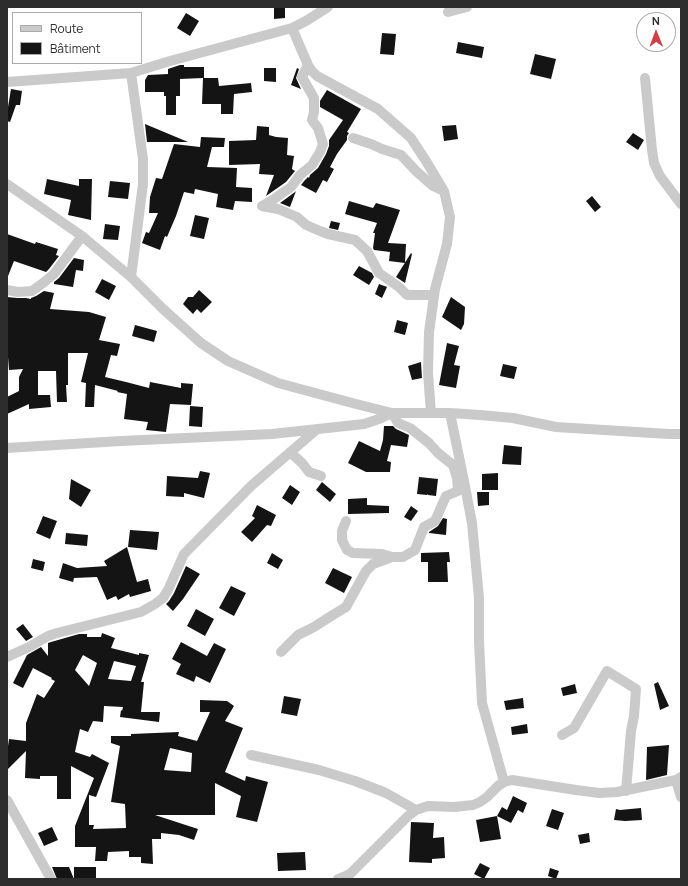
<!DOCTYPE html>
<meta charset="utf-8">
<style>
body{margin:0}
#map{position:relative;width:688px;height:886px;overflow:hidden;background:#fff;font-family:Manrope,sans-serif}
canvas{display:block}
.frame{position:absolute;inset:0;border:8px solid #2d2d2d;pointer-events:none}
.legend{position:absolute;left:12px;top:12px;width:130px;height:52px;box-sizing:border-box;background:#fff;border:1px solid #ababab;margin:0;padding:5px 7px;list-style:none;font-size:12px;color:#2d2d2d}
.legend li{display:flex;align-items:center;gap:8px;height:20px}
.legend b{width:20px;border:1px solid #ababab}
.north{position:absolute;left:636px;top:12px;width:40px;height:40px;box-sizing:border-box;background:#fff;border:1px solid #ababab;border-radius:50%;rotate:359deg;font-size:11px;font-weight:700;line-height:16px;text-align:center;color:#2d2d2d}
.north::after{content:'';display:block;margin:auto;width:14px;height:18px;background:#d43e46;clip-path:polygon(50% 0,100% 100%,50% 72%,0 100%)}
</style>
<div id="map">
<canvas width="688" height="886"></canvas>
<div class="frame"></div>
<ul class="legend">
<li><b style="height:5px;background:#cacaca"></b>Route</li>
<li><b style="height:11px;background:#141414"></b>Bâtiment</li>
</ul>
<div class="north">N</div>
</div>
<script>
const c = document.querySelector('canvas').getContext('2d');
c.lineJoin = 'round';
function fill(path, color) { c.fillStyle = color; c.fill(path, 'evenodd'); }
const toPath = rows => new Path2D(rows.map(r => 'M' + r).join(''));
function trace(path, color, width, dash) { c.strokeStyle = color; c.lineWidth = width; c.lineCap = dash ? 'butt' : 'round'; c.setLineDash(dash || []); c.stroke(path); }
const building = toPath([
 [274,7,285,7,285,18,274,19],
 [186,13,199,21,190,36,177,28],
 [382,33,396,34,394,55,380,54],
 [458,42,484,47,482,58,456,53],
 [535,54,556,59,551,79,530,74],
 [180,65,184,65,184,67,204,67,204,78,218,78,219,86,251,83,252,92,234,94,233,114,221,114,221,104,202,104,203,78,180,79,180,96,176,96,176,115,166,115,166,96,164,96,164,92,145,92,145,80,148,75,168,74,168,69],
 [264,68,276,68,276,82,264,81],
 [297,68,299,69,296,78,301,89,291,85],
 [11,89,22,91,20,105,16,105,10,122,7,121,7,113],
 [327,90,361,109,347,132,349,133,347,136,347,140,337,154,330,167,334,169,327,182,323,180,316,193,301,185,305,180,308,177,309,178,310,175,318,168,326,154,329,146,329,140,343,120,320,107,320,101],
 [145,124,188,142,147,142],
 [456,125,458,139,444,141,442,126],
 [257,126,269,127,269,135,276,137,288,138,287,155,294,156,292,169,295,171,286,182,266,196,274,175,259,174,260,164,229,165,229,141,256,140],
 [633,133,644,140,638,150,626,142],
 [201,137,225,138,224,147,212,147,207,167,237,168,236,187,252,188,252,202,235,201,233,210,216,207,218,194,195,189,194,194,184,192,176,216,167,237,165,236,160,250,142,243,146,232,149,233,158,213,149,213,150,197,156,178,162,179,174,144,200,147],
 [47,179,79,186,79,179,92,179,91,220,68,215,71,200,44,194],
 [110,181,130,183,128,199,108,197],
 [296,191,290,207,280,203,295,192],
 [592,196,601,207,595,212,586,201],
 [349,201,373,208,376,203,400,210,388,243,406,244,405,263,389,261,390,252,374,250,373,248,375,233,373,233,377,223,345,214],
 [195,215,209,218,204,239,190,236],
 [331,221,340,223,338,230,329,228],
 [105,224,120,226,118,240,103,239],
 [7,234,35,244,36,242,58,249,56,255,59,256,49,269,46,272,14,261,8,276,7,276],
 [411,253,412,254,405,283,396,277],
 [74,258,84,260,83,271,76,270,73,287,54,284,54,282,59,278],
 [359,266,372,273,374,277,369,285,353,275],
 [102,279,116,286,109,300,95,292],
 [379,284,387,287,382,298,375,294],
 [199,290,212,302,201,313,197,309,193,314,183,304,188,297,193,297],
 [44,291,54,293,50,309,89,312,106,317,99,340,120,344,117,356,111,355,105,377,126,382,149,388,150,382,181,388,181,383,193,384,191,405,170,404,166,432,146,430,148,422,124,419,127,394,117,392,118,391,95,385,94,407,85,407,86,383,81,382,88,353,68,353,68,385,66,385,67,402,57,402,56,371,38,371,38,395,50,395,51,407,29,409,29,404,7,414,7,397,19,391,19,377,23,369,9,370,8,357,7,356,7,297,17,298,26,298,31,299,31,298,36,296],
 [451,297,465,307,464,324,461,330,442,317],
 [397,320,408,323,405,335,394,332],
 [135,325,157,331,154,342,132,336],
 [447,343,459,346,454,365,460,366,456,388,439,385],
 [421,362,422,378,412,380,408,366],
 [503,364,517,367,514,379,500,376],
 [190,406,203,407,202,427,189,426],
 [384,426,393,426,396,429,409,435,407,447,391,445,387,461,391,462,390,472,366,472,348,463,359,441,380,451,383,440],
 [504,445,522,447,521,465,502,464],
 [200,471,210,473,204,498,184,493,184,497,166,496,167,476,198,478],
 [498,473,498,490,482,490,482,474],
 [419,477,438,479,436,496,428,495,428,494,427,495,417,494],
 [71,479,91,490,81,507,69,499],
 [322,482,336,494,330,502,316,490],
 [290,485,300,492,292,505,282,498],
 [477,492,489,492,489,505,478,506],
 [367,498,367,505,389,506,389,513,348,514,348,499],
 [257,505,276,515,271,526,267,525,252,542,241,532,255,518,252,516],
 [411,506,418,511,411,521,404,517],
 [43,516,57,521,50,539,36,533],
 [443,518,447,519,446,535,429,533,429,532,438,526],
 [130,530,159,532,157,550,128,547],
 [66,533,88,535,87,546,65,544],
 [127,547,137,582,148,579,151,591,130,597,129,594,118,600,116,596,107,600,97,577,74,578,73,582,59,578,63,563,77,568,107,566,104,561],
 [449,552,450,562,447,562,448,582,428,582,428,562,421,562,421,553],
 [272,553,283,560,278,569,267,563],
 [33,559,45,562,43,571,31,568],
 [186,566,200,574,183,599,173,611,166,604,169,601,174,593],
 [333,568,352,577,344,593,325,583],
 [231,586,246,593,234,616,219,608],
 [196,609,214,619,205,636,187,626],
 [23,624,33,637,26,641,16,629],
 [102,633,115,638,111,648,139,655,139,653,149,655,141,682,144,682,141,712,160,712,159,722,120,717,121,710,122,711,123,707,104,706,103,722,93,721,88,732,80,729,75,752,90,757,92,754,109,763,96,797,89,795,89,825,94,825,93,829,126,828,125,804,111,802,120,746,111,743,111,736,131,736,131,734,179,732,178,736,197,741,210,712,200,712,200,700,227,701,234,706,225,721,243,728,225,772,245,781,246,776,268,782,257,822,236,817,241,796,215,783,215,815,155,815,198,829,194,840,179,835,161,833,161,839,152,839,153,864,141,863,141,857,129,857,129,851,108,852,107,861,95,861,96,847,75,847,75,826,94,778,71,766,71,799,57,799,57,776,40,776,40,779,25,778,26,751,7,770,7,753,9,739,26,741,26,723,37,694,44,698,55,681,51,679,52,678,33,668,23,688,13,683,27,655,41,647,48,656,48,643,51,642,79,634,87,634,87,637,101,637],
 [83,655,97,663,89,686,75,670],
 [114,661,136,666,131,681,108,679],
 [170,748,192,753,191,772,164,770],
 [181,642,207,656,214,643,226,649,210,683,196,676,194,682,176,674,181,664,172,659],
 [658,682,669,706,660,710,654,684],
 [575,684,577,693,563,696,561,688],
 [284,696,301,699,297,716,281,713],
 [523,698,524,708,506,710,504,701],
 [527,724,528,733,512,735,511,727],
 [669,745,667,775,646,780,647,747],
 [513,796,527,803,523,813,518,810,511,823,497,816,502,807,507,810],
 [641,808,642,820,625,821,614,820,616,809,620,810],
 [552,809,564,813,558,830,546,826],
 [497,816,501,839,480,842,476,820],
 [411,822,434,823,433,838,444,837,445,858,432,859,432,863,409,862],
 [52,827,58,840,44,846,38,833],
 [589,833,590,842,580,844,578,835],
 [305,852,306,870,278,871,277,853],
 [480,863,490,868,484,879,474,874],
 [52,867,69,867,74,879,74,867,96,867,96,879,57,879],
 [550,868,559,871,556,879,548,876]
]);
const street = toPath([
 [448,12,467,7],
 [292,28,308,65,311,70,317,76,378,109,411,138,426,161,444,191,450,217,447,244,435,289,429,332,428,373,431,413],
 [645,78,652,150,654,163,660,176,681,204],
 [7,82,131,73,170,61,292,28,306,21,328,7],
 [353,138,371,144,382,149,401,155,416,171,433,186,444,191],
 [7,184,82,236,131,277,163,309,201,343,228,361,278,383,356,404,392,413,450,413,480,415,513,418,556,427,669,434,681,434],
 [262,206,278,209,297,217,306,225,320,231,328,234,355,240,367,251,379,273,399,287,407,295,434,295],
 [262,206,274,199,291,187,300,175,312,165,320,152,323,144,318,128,312,120,314,112,314,98,302,77,308,65],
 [131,277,143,184,143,159,131,73],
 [7,290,18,292,32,291,43,283,54,274,82,236],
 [450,413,464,481,472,523,479,598,479,641,482,703,504,782],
 [7,448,121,441,272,434,364,424,379,419,392,413,398,423,410,428,429,443,438,453,453,465,457,478,458,491,446,496,435,521,424,527,415,550,403,557,392,557,382,554,353,553,347,550,342,540,342,531,346,521],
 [290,452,302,463,309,472,321,476],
 [281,652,298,635,314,627,328,618,346,607,366,571,373,564,392,557],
 [7,657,29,647,48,636,57,633,141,612,155,604,163,598,168,590,184,554,188,550,251,486,316,430],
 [562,735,574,728,607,671,636,689,634,716,631,731,626,791],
 [251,755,319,770,355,781,386,793,416,810],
 [676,780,681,797],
 [7,800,51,879],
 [338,879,350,874,408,816,416,810,428,806,454,807,473,805,480,802,487,797,498,786,504,782,512,780,576,790,599,793,617,792,676,780,681,777]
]);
fill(building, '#141414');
trace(street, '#cacaca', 10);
</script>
